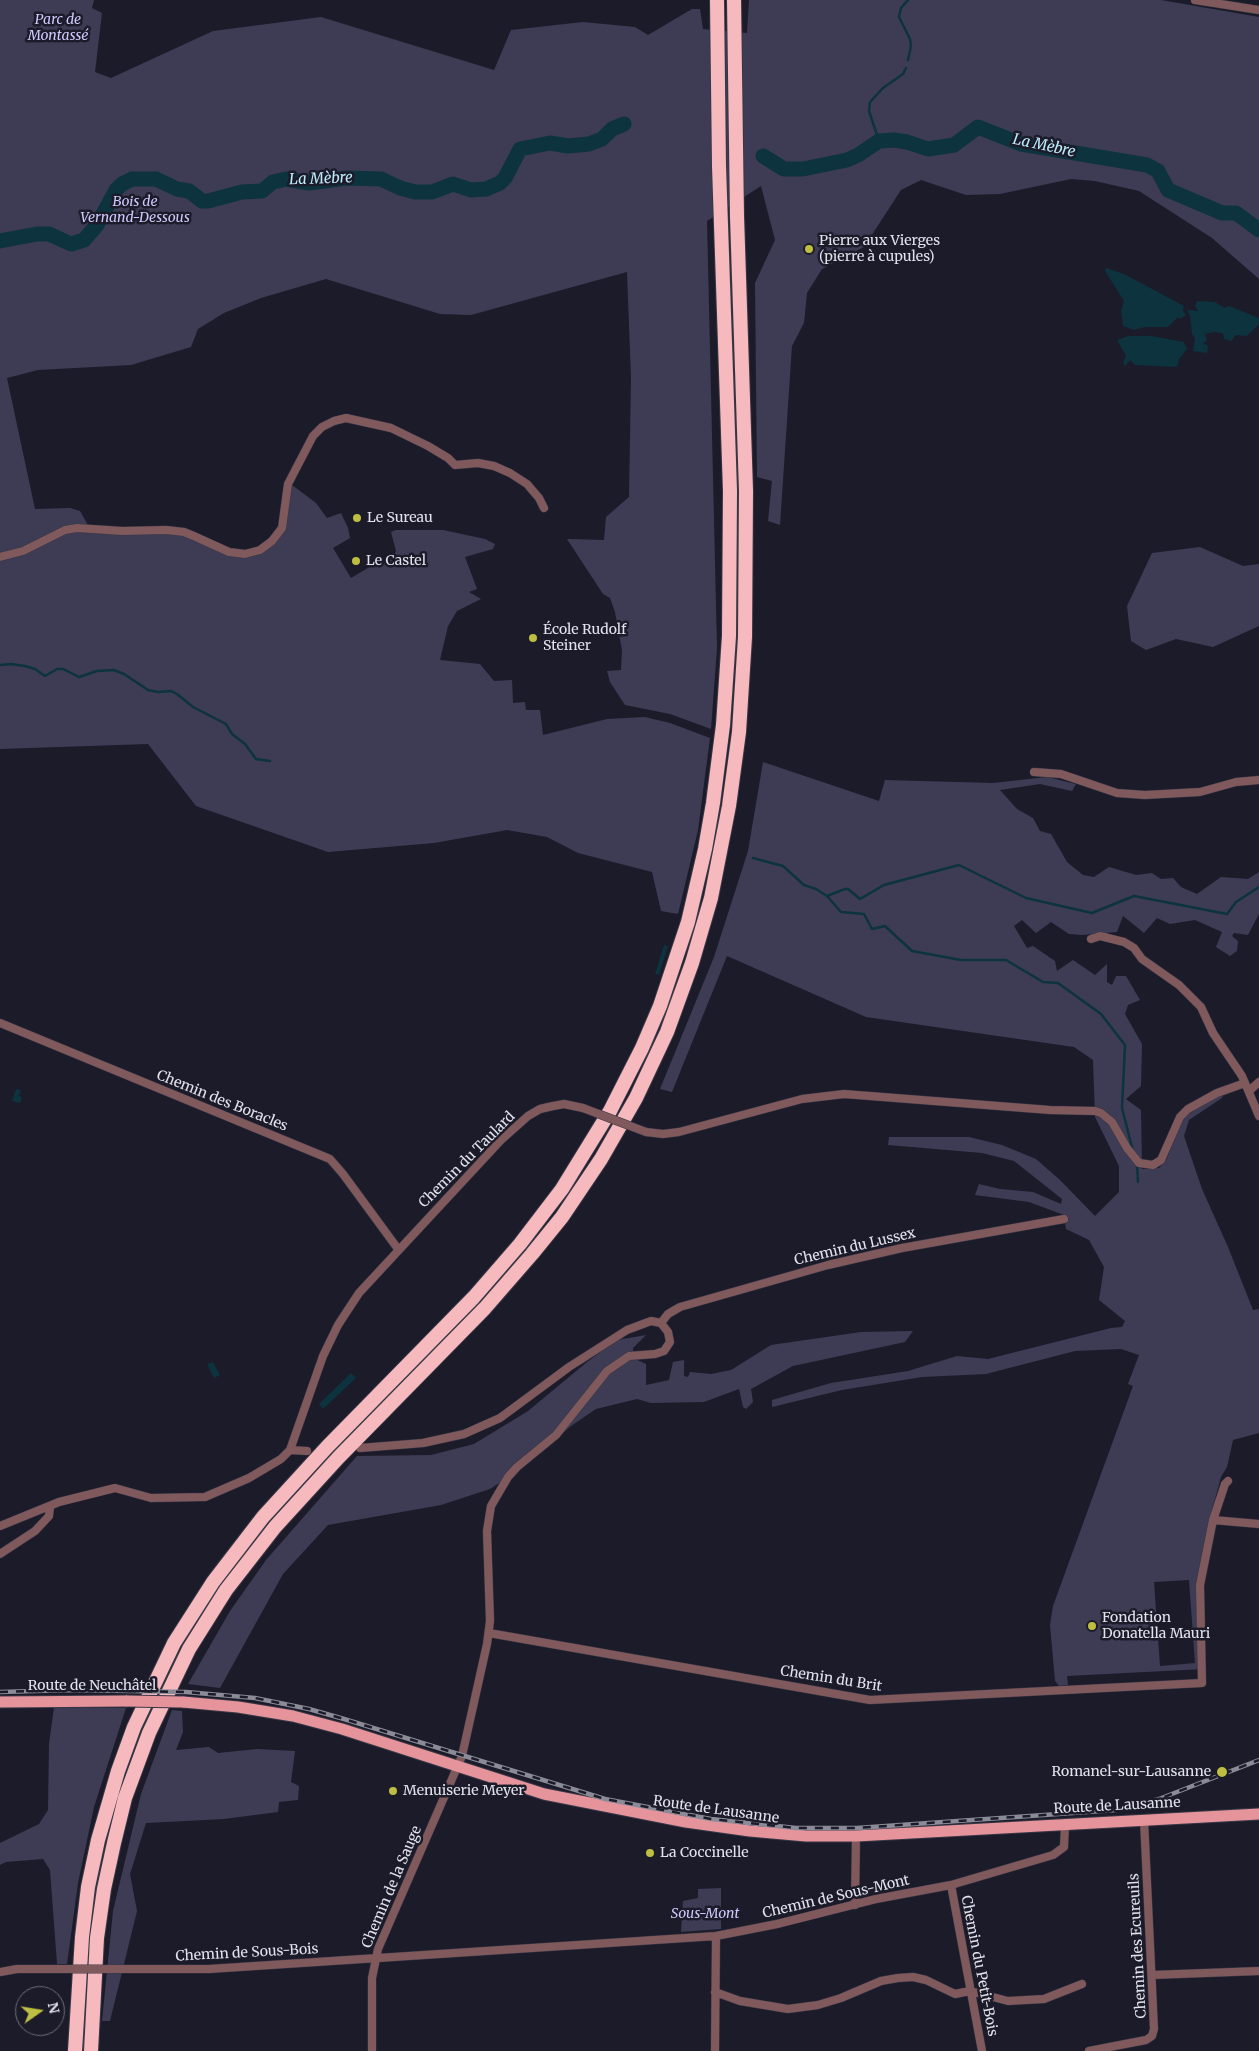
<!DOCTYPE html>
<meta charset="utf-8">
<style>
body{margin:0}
#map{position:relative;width:1259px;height:2051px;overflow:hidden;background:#1c1b2a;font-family:Merriweather,serif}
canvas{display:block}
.north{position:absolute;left:15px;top:1986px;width:50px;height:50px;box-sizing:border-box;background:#1c1b2a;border:1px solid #6b6b78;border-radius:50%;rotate:77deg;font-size:14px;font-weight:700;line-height:20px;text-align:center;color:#e2e2ed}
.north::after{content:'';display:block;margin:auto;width:18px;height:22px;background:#bebf42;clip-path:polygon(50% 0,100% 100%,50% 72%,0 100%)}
</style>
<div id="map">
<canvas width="1259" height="2051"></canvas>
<div class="north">N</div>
</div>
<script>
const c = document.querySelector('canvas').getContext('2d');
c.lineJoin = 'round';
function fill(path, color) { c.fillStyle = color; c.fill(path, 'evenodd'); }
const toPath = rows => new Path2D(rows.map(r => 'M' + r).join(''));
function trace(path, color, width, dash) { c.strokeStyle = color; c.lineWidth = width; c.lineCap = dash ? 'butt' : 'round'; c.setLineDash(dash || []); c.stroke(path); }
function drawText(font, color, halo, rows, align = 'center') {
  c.font = font + ' Merriweather,serif'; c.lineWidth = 5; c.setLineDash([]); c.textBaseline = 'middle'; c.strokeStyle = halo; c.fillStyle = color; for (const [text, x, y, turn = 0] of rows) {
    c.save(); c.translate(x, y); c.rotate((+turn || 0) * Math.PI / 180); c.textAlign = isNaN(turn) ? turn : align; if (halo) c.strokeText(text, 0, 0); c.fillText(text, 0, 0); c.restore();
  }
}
const green = toPath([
 [0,0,94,0,92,8,102,13,95,72,111,78,213,31,321,17,494,70,511,30,583,22,635,27,648,35,692,9,700,9,703,29,747,33,749,0,1161,0,1259,17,1259,279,1212,238,1139,191,1095,181,1071,179,1000,194,966,195,921,180,901,190,864,247,822,269,807,293,804,323,792,346,780,525,768,521,772,481,757,477,755,283,775,240,761,186,707,221,717,648,711,729,670,714,625,705,610,682,607,671,621,670,622,650,615,612,610,598,603,594,567,539,604,540,606,517,629,497,631,377,627,272,471,315,440,314,326,279,261,298,224,313,198,329,191,347,131,365,38,370,7,378,35,509,70,508,80,511,92,532,166,533,183,535,245,558,284,529,288,516,288,502,292,485,316,503,327,518,341,513,348,528,350,538,333,548,351,578,373,565,390,561,396,551,391,532,396,530,443,530,485,539,495,544,493,549,465,557,477,589,469,592,481,599,457,611,448,626,440,660,480,664,494,681,512,680,513,703,525,702,526,710,540,710,543,735,607,719,645,717,670,723,710,738,698,830,678,914,661,911,652,872,578,853,547,837,507,830,434,843,328,852,196,806,148,744,0,749],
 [1200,547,1243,566,1259,564,1259,626,1213,647,1176,639,1146,650,1131,641,1127,606,1152,553],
 [763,762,879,801,885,780,993,783,1047,777,1076,784,1072,791,1040,784,1000,790,1017,809,1033,818,1040,831,1051,834,1067,862,1083,875,1094,877,1109,867,1136,875,1152,873,1161,879,1173,878,1181,887,1197,894,1221,877,1248,879,1259,872,1259,914,1248,935,1234,933,1232,936,1238,941,1237,951,1230,956,1216,947,1222,932,1195,920,1170,924,1157,918,1144,933,1123,916,1117,932,1082,935,1069,934,1051,922,1036,933,1022,920,1014,926,1027,948,1033,946,1055,961,1057,971,1073,960,1095,975,1107,964,1107,982,1112,985,1116,976,1126,976,1140,1000,1128,1005,1125,1014,1142,1044,1141,1086,1126,1099,1141,1110,1142,1169,1159,1168,1166,1160,1184,1117,1215,1097,1223,1095,1222,1098,1189,1120,1184,1136,1202,1189,1228,1247,1253,1310,1259,1309,1259,1433,1233,1440,1227,1467,1221,1477,1208,1525,1197,1595,1204,1669,1067,1676,1068,1685,1059,1686,1055,1681,1050,1625,1053,1606,1133,1386,1128,1384,1139,1355,1121,1349,1075,1351,986,1374,922,1377,842,1390,772,1407,772,1400,831,1383,908,1371,957,1356,988,1359,1111,1328,1122,1327,1125,1321,1099,1300,1104,1267,1089,1240,1066,1229,1064,1215,1029,1202,975,1195,979,1184,1000,1189,1033,1192,1061,1204,1062,1199,1014,1161,982,1153,888,1145,889,1137,969,1137,1002,1145,1036,1159,1060,1180,1095,1216,1119,1192,1119,1166,1095,1117,1093,1060,1074,1047,866,1017,727,956,672,1092,660,1089,714,957,748,851],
 [1189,1580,1195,1663,1160,1666,1154,1582],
 [913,1331,905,1342,793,1366,751,1389,753,1402,746,1409,743,1407,739,1389,704,1402,651,1403,637,1399,596,1409,571,1426,522,1468,490,1489,441,1505,328,1525,283,1574,220,1688,188,1684,230,1611,266,1560,357,1456,431,1455,474,1444,528,1411,587,1362,617,1340,646,1335,633,1348,633,1358,646,1364,646,1385,669,1380,673,1362,684,1360,684,1376,688,1377,690,1372,711,1374,731,1370,771,1345,861,1332],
 [54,1707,126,1708,94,1807,78,1883,67,1964,57,1964,50,1870,43,1859,6,1862,0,1865,0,1843,39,1824,48,1810,49,1744],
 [172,1710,182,1711,183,1732,176,1750,209,1747,218,1753,257,1749,295,1751,291,1782,299,1786,298,1800,279,1802,278,1812,224,1819,146,1823,130,1874,137,1911,110,2021,102,2021,113,1911,141,1794],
 [721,1888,721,1929,681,1932,683,1901,698,1898,698,1889]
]);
const water = toPath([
 [1106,268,1124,274,1184,306,1183,311,1186,315,1180,319,1178,317,1168,327,1145,327,1134,330,1123,326,1121,311,1124,301,1105,271],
 [1197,301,1215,302,1225,308,1229,306,1259,318,1259,324,1247,336,1236,335,1231,341,1224,339,1223,333,1214,332,1205,334,1207,340,1203,343,1208,346,1207,353,1193,351,1195,338,1192,334,1190,316,1187,310,1198,311,1195,306],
 [1128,336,1152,336,1184,342,1187,349,1179,359,1177,367,1135,365,1130,360,1125,366,1123,363,1126,356,1117,340],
 [664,945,668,946,659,975,655,974],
 [16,1089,21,1090,19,1096,22,1097,20,1103,12,1101],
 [213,1362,220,1375,214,1378,207,1364],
 [351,1373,356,1378,323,1409,319,1404]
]);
const stream = toPath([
 [908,0,901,8,899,17,910,39,911,46,908,60],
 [879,141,869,111,870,102,883,88,903,74,906,68],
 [0,665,11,664,25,666,35,669,45,676,57,669,63,669,79,677,97,671,114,670,124,674,148,690,158,692,171,691,177,694,193,707,226,724,232,734,245,744,256,759,270,761],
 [753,858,783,866,804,885,816,889,827,896,841,912,864,914,872,929,885,926,912,951,961,960,1006,960,1043,982,1058,983,1101,1014,1125,1045,1122,1108,1133,1151],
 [827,896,845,889,848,889,860,899,884,885,959,865,1026,898,1092,913,1134,896,1227,914,1236,902,1259,887],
 [1137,1164,1138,1182]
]);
const river = toPath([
 [763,156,784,169,803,169,847,160,858,155,879,141,894,140,907,142,928,149,954,145,978,127,1021,144,1147,165,1158,171,1168,190,1222,213,1236,213,1259,230],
 [0,241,37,234,49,234,71,244,84,240,97,225,116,190,122,184,132,179,156,179,177,189,189,191,202,201,208,201,242,192,262,191,273,182,286,179,309,183,347,178,381,179,400,188,415,192,432,192,453,184,471,190,486,189,500,183,505,178,520,149,550,143,568,146,589,144,602,139,612,129,624,124]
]);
const street = toPath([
 [1195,0,1259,10],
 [0,557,23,551,65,530,77,528,122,531,166,530,184,532,196,537,229,552,245,554,260,550,272,541,282,528,288,484,313,436,322,427,334,421,346,418,391,428,428,446,448,458,455,465,478,463,494,466,510,473,527,484,539,498,544,508],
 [1034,772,1061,774,1117,793,1145,795,1200,792,1236,782,1259,780],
 [1091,939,1100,936,1124,942,1134,948,1142,959,1179,985,1201,1007,1213,1033,1242,1076,1259,1116],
 [0,1023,330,1159,343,1174,398,1249],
 [1249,1091,1259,1082],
 [646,1132,663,1134,679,1132,802,1099,844,1094,1050,1110,1095,1111,1101,1113,1112,1122,1127,1148,1139,1163,1153,1165,1161,1160,1180,1117,1188,1109,1217,1093,1245,1083],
 [661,1323,668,1314,680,1307,828,1265,902,1248,1064,1219],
 [360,1448,423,1443,464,1434,500,1418,569,1367,627,1330,651,1321,661,1323,668,1332,670,1342,664,1351,655,1354,629,1356,607,1371,556,1435,517,1467,508,1477,491,1506,487,1531,490,1621,487,1644,462,1756,378,1949,372,1978,372,2051],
 [290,1450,307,1451],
 [1213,1520,1259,1524],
 [0,1526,59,1502,115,1488,151,1498,205,1497,249,1478,281,1459,290,1450,323,1356,338,1325,359,1293,501,1140,528,1116,540,1109,553,1106,564,1104,583,1108],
 [0,1554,35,1531,49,1516,50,1507],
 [489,1633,870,1700,1202,1683,1200,1585,1213,1520,1225,1484,1228,1481],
 [951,1885,982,2051],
 [855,1905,856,1836],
 [119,1969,209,1969,716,1936,777,1924,876,1899,951,1885,1053,1855,1064,1847,1065,1825],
 [0,1972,17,1969,56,1969],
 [1152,1975,1259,1971],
 [715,1992,740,2001,788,2009,818,2005,841,1998,881,1981,898,1978,913,1977,926,1980,955,1994,970,1991,1008,2001,1044,1999,1082,1984],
 [715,2051,716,1936],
 [1089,2051,1146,2040,1152,2036,1154,2029,1144,1820]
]);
const primary = toPath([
 [0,1702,127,1701],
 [183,1702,238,1707,293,1716,342,1729,544,1794,686,1822,750,1831,806,1836,856,1836,1259,1814]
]);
const highway = toPath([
 [75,2051,82,1937,88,1887,98,1840,118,1771,134,1727,174,1643,213,1582,263,1517,327,1447,474,1297,520,1244,562,1189,610,1111,642,1048,660,1006,688,922,705,849,713,803,723,725,729,636,730,491,719,166,717,0],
 [91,2051,97,1938,104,1889,114,1843,125,1798,149,1733,189,1649,226,1590,275,1527,338,1458,485,1308,532,1254,562,1217,601,1159,636,1098,667,1032,692,963,711,898,729,806,739,732,745,637,746,491,737,216,734,0]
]);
const rail = toPath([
 [0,1692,71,1690,186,1692,255,1698,309,1709,344,1719,605,1799,711,1819,796,1828,857,1828,1116,1810,1159,1799,1259,1760]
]);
const streetBridge = toPath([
 [583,1108,646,1132],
 [56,1969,119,1969]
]);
const primaryBridge = toPath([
 [127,1701,183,1702]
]);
const markers = [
 [809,249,5,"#bebf42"],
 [357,518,5,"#bebf42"],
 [356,561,5,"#bebf42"],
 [533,638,5,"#bebf42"],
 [1092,1626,5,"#bebf42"],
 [1222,1772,6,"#bebf42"],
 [393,1791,5,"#bebf42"],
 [650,1853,5,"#bebf42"]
];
const parkNames = [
 ["Parc de",58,20],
 ["Montassé",58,36],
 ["Bois de",135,202],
 ["Vernand-Dessous",135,218],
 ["Sous-Mont",705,1914]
];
const poiNames = [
 ["Pierre aux Vierges",819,241],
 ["(pierre à cupules)",819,257],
 ["Le Sureau",367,518],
 ["Le Castel",366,561],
 ["École Rudolf",543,630],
 ["Steiner",543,646],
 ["Fondation",1102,1618],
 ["Donatella Mauri",1102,1634],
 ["Romanel-sur-Lausanne",1211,1772,"right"],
 ["Menuiserie Meyer",403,1791],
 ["La Coccinelle",660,1853]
];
const streetNames = [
 ["Chemin des Boracles",222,1101,22],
 ["Chemin du Taulard",467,1160,-45],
 ["Chemin du Lussex",855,1247,-13],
 ["Chemin du Brit",831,1679,9],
 ["Route de Neuchâtel",92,1686],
 ["Route de Lausanne",1117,1806,-3],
 ["Route de Lausanne",716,1810,8],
 ["Chemin de la Sauge",392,1887,-67],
 ["Chemin de Sous-Mont",836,1897,-13],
 ["Chemin des Ecureuils",1138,1946,-93],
 ["Chemin de Sous-Bois",247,1953,-3],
 ["Chemin du Petit-Bois",979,1966,79]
];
const waterNames = [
 ["La Mèbre",1044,146,12],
 ["La Mèbre",321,179,-2]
];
fill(green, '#3e3c55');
fill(water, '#0c333e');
trace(stream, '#0c333e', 2.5);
trace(river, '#0c333e', 15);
trace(street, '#383745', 9);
trace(primary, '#383745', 13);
trace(highway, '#383745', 16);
trace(street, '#80595c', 8);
trace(primary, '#e6949c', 11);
trace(highway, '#f6b9be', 14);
trace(rail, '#8b8b98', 4.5);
trace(rail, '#1c1b2a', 2.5, [8]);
trace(streetBridge, '#383745', 9, []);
trace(primaryBridge, '#383745', 13, []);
trace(streetBridge, '#80595c', 8);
trace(primaryBridge, '#e6949c', 11);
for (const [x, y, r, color] of markers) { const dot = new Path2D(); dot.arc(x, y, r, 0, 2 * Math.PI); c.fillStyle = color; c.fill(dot); trace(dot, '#1c1b2a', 2); }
drawText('italic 14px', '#cccafd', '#1c1b2a', parkNames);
drawText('14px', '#e2e2ed', '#1c1b2a', poiNames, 'left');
drawText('14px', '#e2e2ed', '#1c1b2a', streetNames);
drawText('italic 15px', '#bdecfb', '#1c1b2a', waterNames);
</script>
